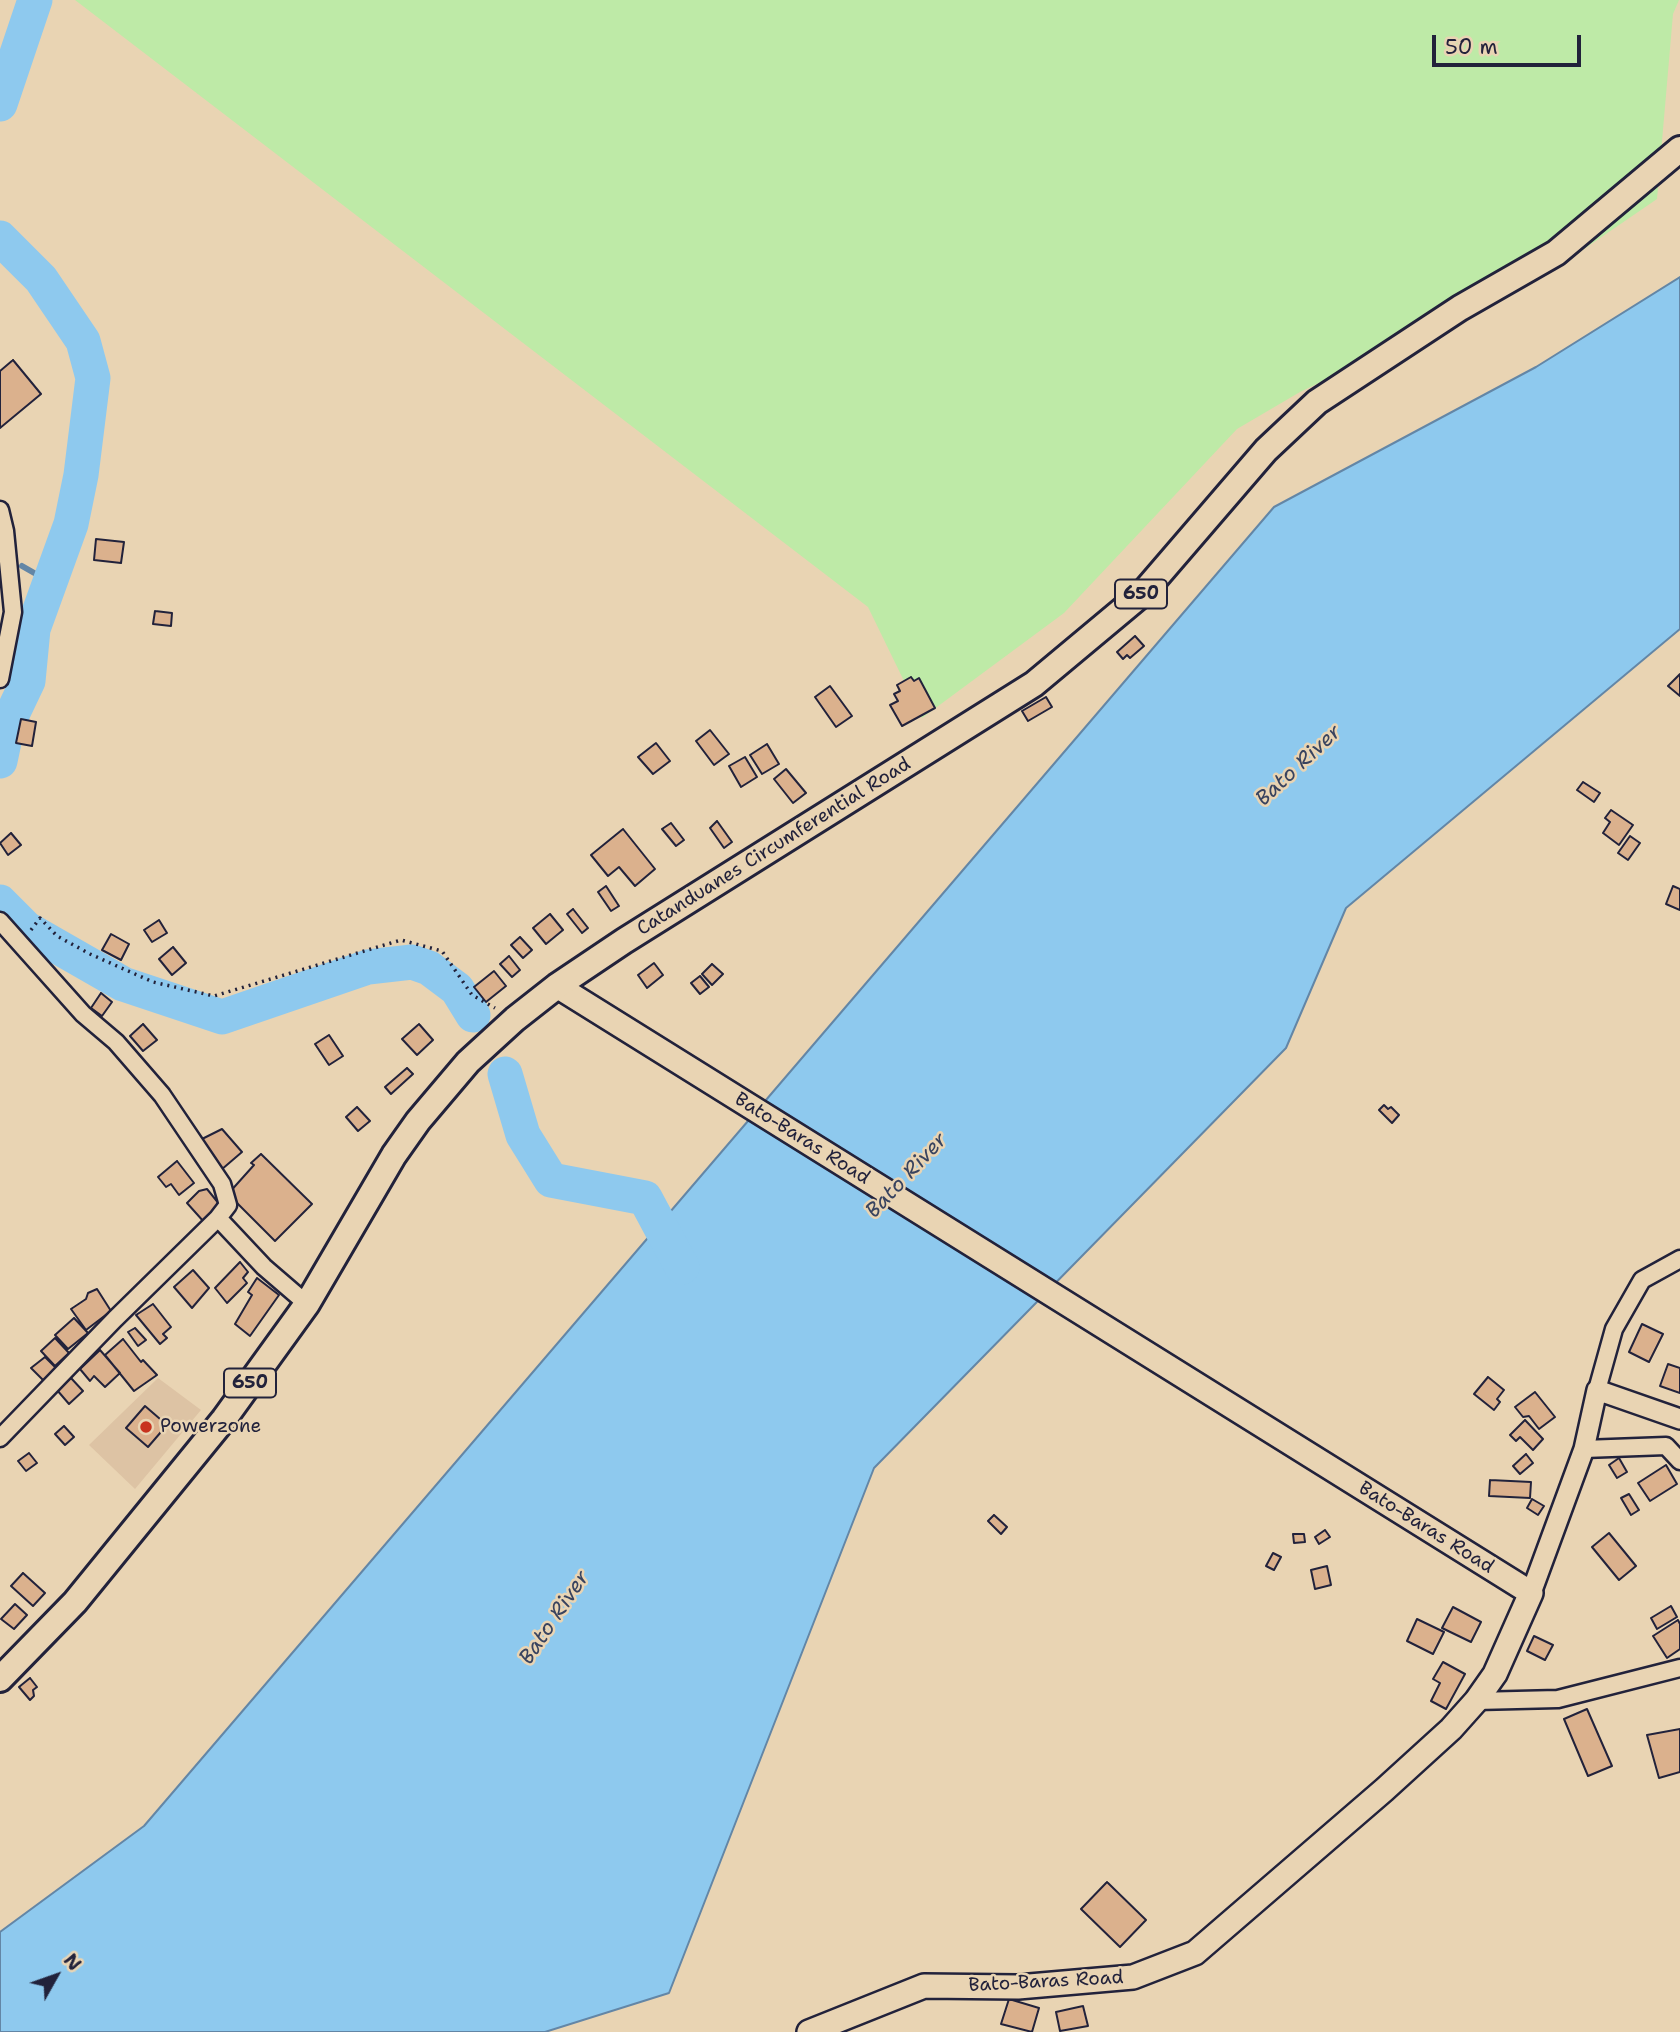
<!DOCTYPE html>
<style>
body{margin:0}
#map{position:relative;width:1680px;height:2032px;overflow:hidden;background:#e9d4b3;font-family:"Shantell Sans",sans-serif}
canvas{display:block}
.north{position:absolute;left:21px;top:1941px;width:70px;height:70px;-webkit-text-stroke:5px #e9d4b3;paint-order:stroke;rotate:50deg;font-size:19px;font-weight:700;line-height:28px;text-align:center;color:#22223b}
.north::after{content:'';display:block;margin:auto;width:24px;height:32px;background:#22223b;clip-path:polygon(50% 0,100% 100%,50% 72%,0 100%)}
.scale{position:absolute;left:1432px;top:35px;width:149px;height:32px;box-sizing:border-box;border:4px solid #22223b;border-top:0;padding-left:9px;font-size:21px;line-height:24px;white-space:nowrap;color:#22223b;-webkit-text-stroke:5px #e9d4b3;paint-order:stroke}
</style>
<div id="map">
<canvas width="1680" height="2032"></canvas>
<div class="north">N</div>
<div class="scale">50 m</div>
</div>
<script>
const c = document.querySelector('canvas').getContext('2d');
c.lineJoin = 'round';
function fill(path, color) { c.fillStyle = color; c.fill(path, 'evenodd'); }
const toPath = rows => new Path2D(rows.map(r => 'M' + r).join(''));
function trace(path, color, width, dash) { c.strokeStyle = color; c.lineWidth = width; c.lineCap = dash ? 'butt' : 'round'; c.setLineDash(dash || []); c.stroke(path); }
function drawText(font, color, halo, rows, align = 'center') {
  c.font = font + ' "Shantell Sans",sans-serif'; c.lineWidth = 5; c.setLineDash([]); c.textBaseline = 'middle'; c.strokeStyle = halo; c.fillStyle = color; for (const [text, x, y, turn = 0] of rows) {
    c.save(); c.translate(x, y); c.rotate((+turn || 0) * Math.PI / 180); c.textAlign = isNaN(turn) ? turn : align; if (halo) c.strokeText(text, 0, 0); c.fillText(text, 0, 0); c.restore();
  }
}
const built = toPath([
 [158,1378,201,1410,135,1489,89,1445]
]);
const green = toPath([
 [75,0,1679,0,1673,14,1657,199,1552,271,1300,392,1237,429,1064,613,922,718,868,607]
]);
const water = toPath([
 [1680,277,1680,629,1346,908,1286,1048,874,1468,669,1993,545,2032,0,2032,0,1932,144,1826,1274,507,1536,367,1680,277]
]);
const stream = toPath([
 [22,566,50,582]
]);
const river = toPath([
 [0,104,35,0],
 [0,238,41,279,83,341,93,378,81,475,71,524,33,629,28,681,8,723,0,761],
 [0,902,27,929,123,984,222,1017,368,967,412,962,429,968,457,989,473,1015],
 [505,1074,523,1135,551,1180,645,1198,682,1267]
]);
const building = toPath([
 [13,360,41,394,0,428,0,371,13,360],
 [96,539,124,542,121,563,94,560,96,539],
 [155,611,172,613,171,626,153,624,155,611],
 [1135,636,1144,646,1130,658,1127,655,1123,659,1117,652,1135,636],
 [1680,674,1680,696,1668,686,1680,674],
 [911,677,914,681,919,678,935,708,902,726,890,705,898,701,894,694,900,691,897,685,911,677],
 [830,686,852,716,836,727,815,697,830,686],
 [1046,697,1052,707,1028,721,1022,711,1046,697],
 [21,719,36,722,32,746,16,743,21,719],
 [710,730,729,754,714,765,696,741,710,730],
 [656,743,670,761,653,774,638,757,656,743],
 [767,744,779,764,762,774,750,755,767,744],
 [745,757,757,777,741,787,729,766,745,757],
 [786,769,806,793,793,803,774,779,786,769],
 [1583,782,1600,793,1594,802,1577,790,1583,782],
 [1611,810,1633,825,1619,845,1603,833,1610,822,1605,818,1611,810],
 [717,821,732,842,724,848,710,828,717,821],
 [671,823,684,840,676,846,662,829,671,823],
 [623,829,655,869,635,886,619,867,608,876,591,855,623,829],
 [11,833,21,845,8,855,0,843,11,833],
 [1630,836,1640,843,1628,860,1618,853,1630,836],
 [606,886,619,906,611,911,598,892,606,886],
 [1673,886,1680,889,1680,910,1666,904,1673,886],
 [573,909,588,928,582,933,567,914,573,909],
 [550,914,563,930,546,944,533,928,550,914],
 [159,920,167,933,152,942,144,930,159,920],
 [111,934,129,944,121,960,102,950,111,934],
 [520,937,532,950,523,958,511,945,520,937],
 [173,947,186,963,172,975,159,959,173,947],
 [509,956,520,970,512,977,500,964,509,956],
 [654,963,663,975,647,988,638,975,654,963],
 [712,964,723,974,712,985,702,974,712,964],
 [494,971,506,986,486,1002,474,987,494,971],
 [700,976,709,987,700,994,691,983,700,976],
 [101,993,112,1002,102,1016,91,1008,101,993],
 [143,1024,157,1040,143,1051,130,1036,143,1024],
 [419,1024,433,1040,417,1055,402,1039,419,1024],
 [329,1035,343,1056,329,1065,315,1044,329,1035],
 [407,1068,413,1074,391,1094,385,1087,407,1068],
 [1384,1105,1388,1109,1391,1107,1399,1115,1392,1123,1379,1110,1384,1105],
 [357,1107,370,1121,358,1131,346,1117,357,1107],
 [222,1129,242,1152,221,1170,198,1141,222,1129],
 [261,1154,312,1204,275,1241,228,1194,254,1165,251,1163,261,1154],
 [177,1161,194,1183,179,1195,171,1184,166,1187,158,1177,177,1161],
 [207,1189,220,1205,204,1222,187,1203,199,1191,207,1189],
 [240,1262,248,1272,243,1278,247,1283,227,1303,215,1288,240,1262],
 [193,1270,209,1288,192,1308,174,1287,193,1270],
 [257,1278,279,1295,250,1336,235,1324,252,1295,248,1292,257,1278],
 [97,1289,111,1311,86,1330,71,1309,86,1299,88,1293,97,1289],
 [153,1304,171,1327,163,1334,167,1338,160,1344,136,1315,153,1304],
 [74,1318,88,1333,68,1349,55,1335,74,1318],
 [1642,1324,1663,1334,1649,1362,1629,1352,1642,1324],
 [135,1328,146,1340,138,1346,128,1332,135,1328],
 [55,1338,69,1353,55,1366,41,1351,55,1338],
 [123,1339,141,1362,143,1360,157,1375,134,1391,105,1355,123,1339],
 [100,1350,120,1373,105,1387,94,1376,90,1381,80,1369,100,1350],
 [45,1357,59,1371,47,1384,31,1368,45,1357],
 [1668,1364,1680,1368,1680,1393,1660,1386,1668,1364],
 [1488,1377,1504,1390,1497,1399,1500,1402,1494,1410,1474,1394,1488,1377],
 [71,1378,83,1391,69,1404,57,1390,71,1378],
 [1535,1392,1555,1417,1539,1429,1529,1416,1523,1417,1515,1407,1535,1392],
 [145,1406,167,1425,148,1447,126,1428,145,1406],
 [1525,1420,1543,1439,1533,1450,1520,1437,1516,1441,1510,1435,1525,1420],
 [64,1426,74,1437,65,1445,55,1434,64,1426],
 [29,1453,37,1463,26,1471,18,1461,29,1453],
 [1526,1454,1533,1463,1520,1474,1513,1466,1526,1454],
 [1619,1458,1627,1472,1617,1478,1609,1465,1619,1458],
 [1666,1465,1677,1484,1650,1501,1638,1483,1666,1465],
 [1490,1480,1531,1482,1530,1498,1489,1496,1490,1480],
 [1629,1494,1639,1510,1631,1515,1621,1498,1629,1494],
 [1532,1499,1544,1506,1538,1515,1527,1508,1532,1499],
 [994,1515,1007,1527,1001,1534,988,1521,994,1515],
 [1325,1530,1330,1537,1319,1544,1315,1537,1325,1530],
 [1609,1533,1636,1566,1619,1580,1592,1547,1609,1533],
 [1293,1534,1304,1534,1305,1542,1294,1543,1293,1534],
 [1273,1553,1281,1557,1274,1570,1266,1566,1273,1553],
 [1327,1566,1331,1585,1315,1589,1311,1570,1327,1566],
 [23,1573,45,1593,33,1606,11,1586,23,1573],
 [15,1604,27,1615,14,1629,1,1619,15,1604],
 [1671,1606,1677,1617,1657,1629,1651,1618,1671,1606],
 [1453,1607,1481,1622,1471,1642,1442,1628,1453,1607],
 [1417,1619,1444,1632,1433,1654,1407,1641,1417,1619],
 [1678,1620,1680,1624,1680,1649,1667,1658,1653,1636,1678,1620],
 [1534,1636,1553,1645,1545,1660,1527,1651,1534,1636],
 [1443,1662,1465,1674,1446,1709,1431,1701,1440,1683,1433,1679,1443,1662],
 [30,1678,37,1687,33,1690,34,1696,30,1700,19,1687,30,1678],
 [1587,1709,1612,1766,1588,1776,1564,1719,1587,1709],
 [1680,1729,1680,1772,1659,1778,1647,1735,1680,1729],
 [1107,1882,1146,1920,1120,1947,1081,1909,1107,1882],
 [1009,1999,1039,2008,1032,2032,1001,2024,1009,1999],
 [1083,2006,1088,2026,1060,2031,1056,2012,1083,2006]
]);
const path = toPath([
 [31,930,40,918,57,936,90,954,153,982,214,996,401,940,442,951,472,995,495,1008]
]);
const minor = toPath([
 [0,510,5,531,13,612,0,679],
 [0,921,83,1014,116,1042,162,1095,222,1184,228,1205,218,1218,264,1267,307,1304],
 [1597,1390,1614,1329,1642,1280,1680,1259],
 [0,1438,115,1319,218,1218],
 [1584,1449,1666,1446,1680,1461],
 [1476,1701,1558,1699,1680,1668]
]);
const tertiary = toPath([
 [1531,1593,1584,1449,1597,1390,1680,1419]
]);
const secondary = toPath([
 [557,986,1531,1593,1495,1674,1476,1701,1451,1729,1384,1790,1195,1953,1133,1977,1018,1987,924,1986,809,2032]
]);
const primary = toPath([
 [0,1679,75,1602,224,1419,307,1304,394,1155,418,1121,468,1062,515,1019,557,986,624,941,1034,684,1143,593,1266,450,1317,402,1460,308,1556,253,1680,149]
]);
const markers = [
 [146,1427,7,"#c8321e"]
];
const shields = [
 [1141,594,52],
 [250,1383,52]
];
const shieldNames = [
 ["650",1141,594],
 ["650",250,1383]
];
const streetNames = [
 ["Catanduanes Circumferential Road",774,847,-32],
 ["Bato-Baras Road",802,1139,32],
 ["Bato-Baras Road",1426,1528,32],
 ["Bato-Baras Road",1046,1982,-3]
];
const poiNames = [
 ["Powerzone",160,1427]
];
const waterNames = [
 ["Bato River",1299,766,-43],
 ["Bato River",907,1176,-47],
 ["Bato River",555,1618,-56]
];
fill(built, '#ddc3a4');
fill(green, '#beeaa7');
fill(water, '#8ec9ee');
trace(water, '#6386a6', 2);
trace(stream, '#6386a6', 6);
trace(river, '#8ec9ee', 35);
fill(building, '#dbb18d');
trace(building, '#22223b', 2);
trace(minor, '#22223b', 21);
trace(tertiary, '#22223b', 24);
trace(secondary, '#22223b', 28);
trace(primary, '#22223b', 30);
trace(path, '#22223b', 3.5, [2, 5]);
trace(minor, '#e9d4b3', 16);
trace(tertiary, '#e9d4b3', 19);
trace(secondary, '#e9d4b3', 23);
trace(primary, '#e9d4b3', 24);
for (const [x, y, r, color] of markers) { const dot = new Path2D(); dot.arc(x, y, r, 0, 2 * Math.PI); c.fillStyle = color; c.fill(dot); trace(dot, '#e9d4b3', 2.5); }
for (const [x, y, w] of shields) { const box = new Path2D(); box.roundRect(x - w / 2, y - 14.5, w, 29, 5); c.fillStyle = '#e9d4b3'; c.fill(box); trace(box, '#22223b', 2); }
drawText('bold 18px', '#22223b', null, shieldNames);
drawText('19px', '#22223b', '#e9d4b3', streetNames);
drawText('19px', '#22223b', '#e9d4b3', poiNames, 'left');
drawText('italic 21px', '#38435f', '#e9d4b3', waterNames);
</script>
